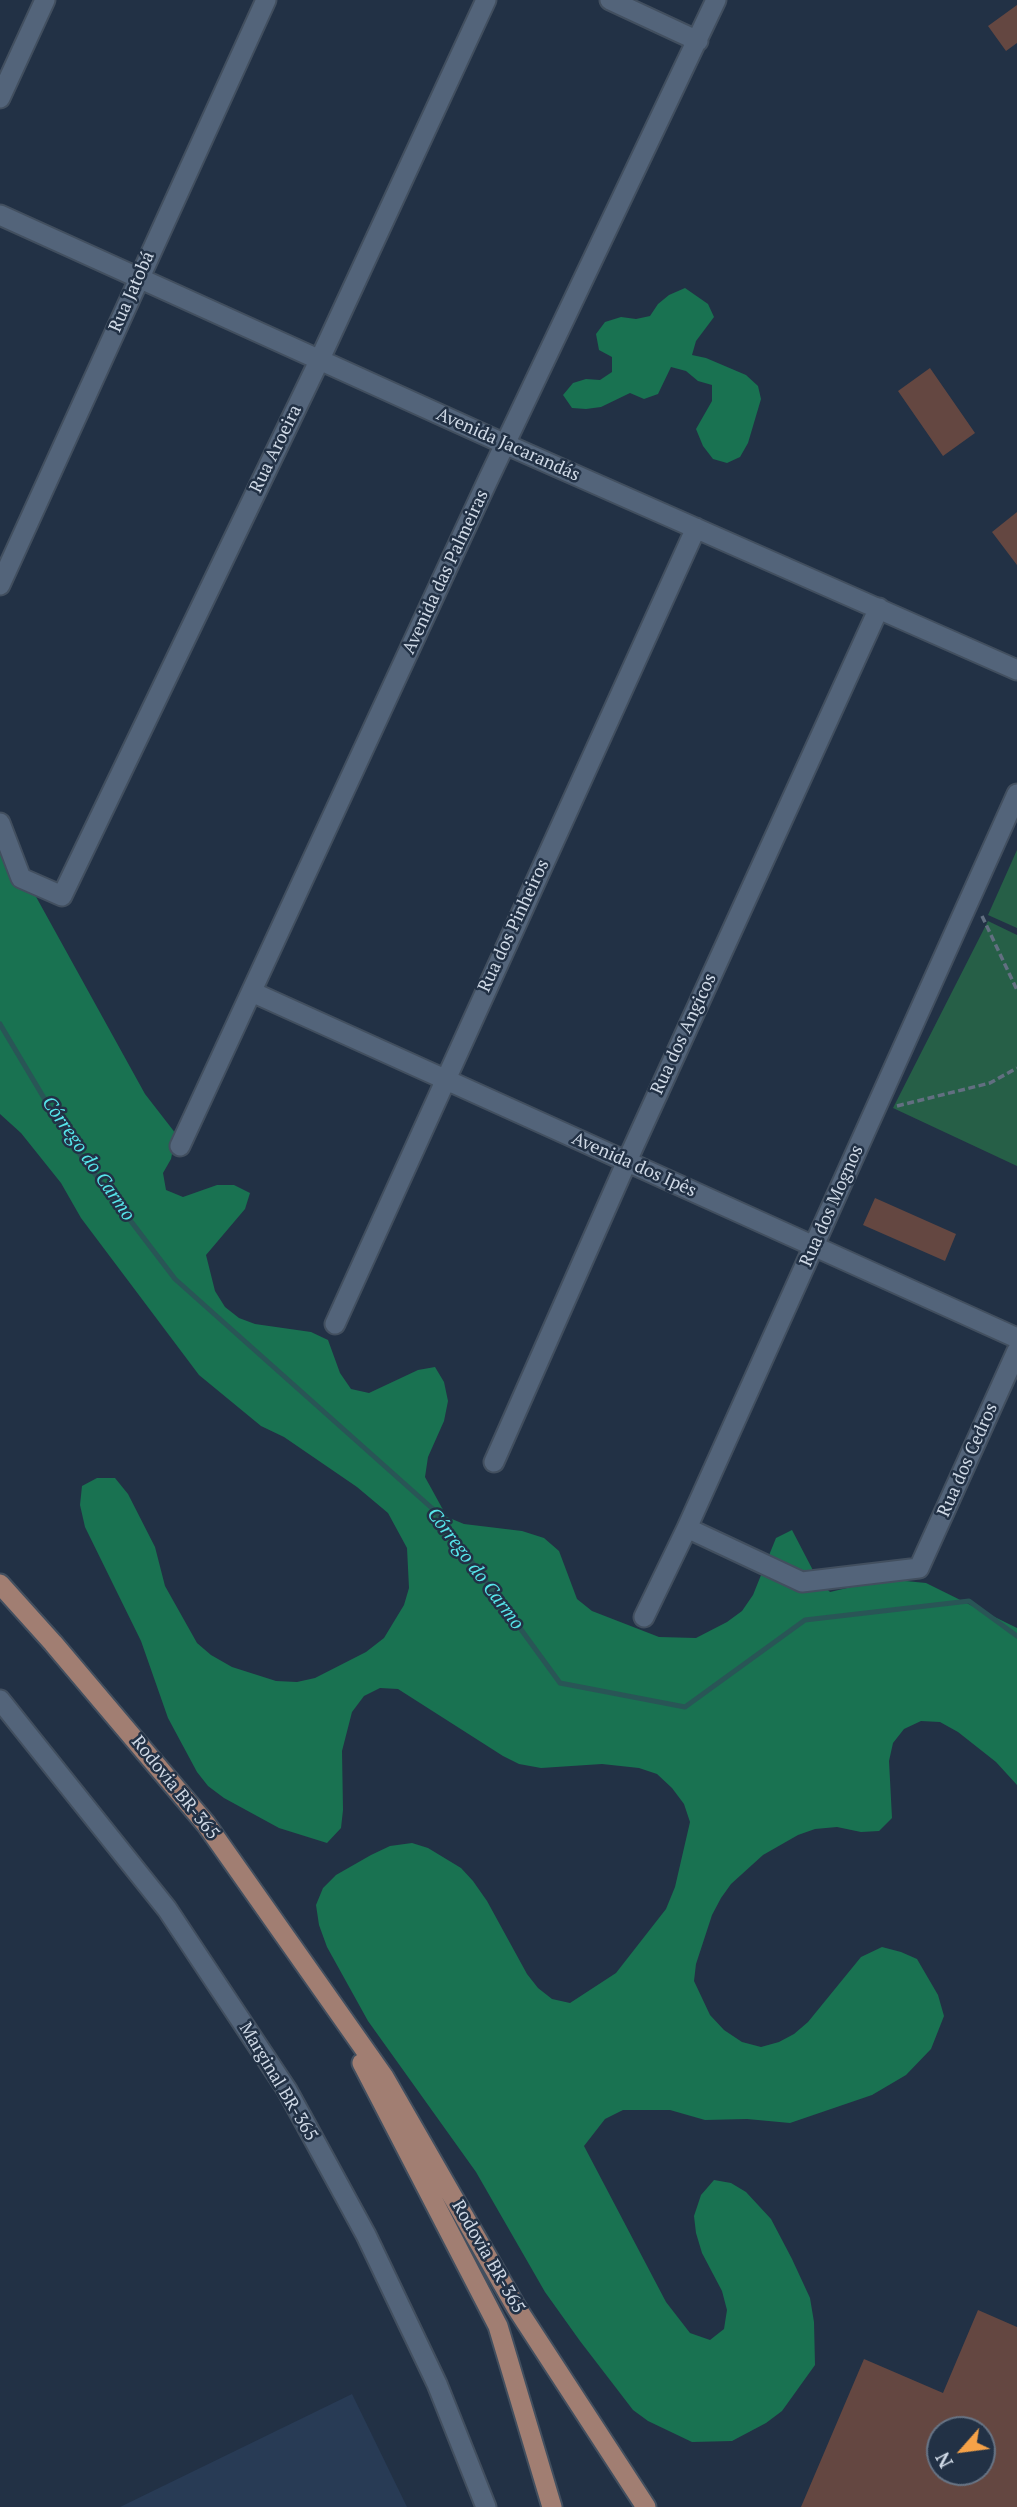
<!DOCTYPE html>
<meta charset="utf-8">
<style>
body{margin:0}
#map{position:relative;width:1017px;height:2507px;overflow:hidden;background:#223145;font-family:"PT Serif",serif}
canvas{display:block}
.north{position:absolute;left:926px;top:2416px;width:70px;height:70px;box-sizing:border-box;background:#223145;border:2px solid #677485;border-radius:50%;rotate:242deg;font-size:19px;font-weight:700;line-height:28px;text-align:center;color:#cfd9e6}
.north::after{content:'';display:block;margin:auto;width:24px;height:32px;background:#f6a248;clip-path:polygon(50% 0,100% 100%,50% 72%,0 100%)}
</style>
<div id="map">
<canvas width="1017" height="2507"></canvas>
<div class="north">N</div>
</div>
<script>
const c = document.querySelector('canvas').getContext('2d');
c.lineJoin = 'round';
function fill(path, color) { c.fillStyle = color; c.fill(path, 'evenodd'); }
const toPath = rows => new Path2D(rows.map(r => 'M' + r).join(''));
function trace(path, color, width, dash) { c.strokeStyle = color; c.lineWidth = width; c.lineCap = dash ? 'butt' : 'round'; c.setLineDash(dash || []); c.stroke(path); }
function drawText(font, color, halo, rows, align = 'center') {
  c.font = font + ' "PT Serif",serif'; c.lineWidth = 5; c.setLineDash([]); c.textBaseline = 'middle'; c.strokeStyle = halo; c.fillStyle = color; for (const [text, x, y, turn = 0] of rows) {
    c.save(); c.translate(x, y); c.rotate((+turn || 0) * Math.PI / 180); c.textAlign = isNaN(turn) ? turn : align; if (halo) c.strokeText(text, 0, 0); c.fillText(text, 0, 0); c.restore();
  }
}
const built = toPath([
 [352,2394,407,2507,120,2507]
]);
const green = toPath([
 [1017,850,1017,928,988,915],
 [988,921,1017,935,1017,1166,893,1108]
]);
const forest = toPath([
 [685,288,708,304,714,317,696,341,692,355,706,358,746,375,758,386,761,399,748,443,740,457,727,463,713,459,703,446,696,429,712,401,712,385,698,381,686,371,671,367,658,394,644,399,630,393,601,407,586,409,572,408,563,395,573,383,586,379,600,380,612,372,612,357,599,350,596,334,605,322,621,317,636,319,650,316,658,304,669,295],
 [0,823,8,846,145,1094,176,1134,171,1159,163,1173,166,1190,183,1197,217,1185,234,1185,250,1193,245,1209,206,1255,215,1291,225,1307,239,1318,255,1324,311,1332,328,1340,340,1373,351,1389,369,1393,418,1370,435,1367,444,1382,448,1401,444,1421,428,1457,425,1477,447,1517,464,1524,522,1531,544,1538,559,1551,577,1599,592,1611,659,1637,696,1638,727,1622,742,1611,753,1595,776,1538,792,1530,818,1580,830,1592,885,1579,926,1583,1017,1628,1017,1785,996,1762,958,1732,940,1722,921,1721,904,1729,893,1743,889,1761,892,1818,879,1831,861,1832,837,1827,815,1829,798,1835,763,1855,731,1884,721,1898,712,1915,696,1964,694,1981,710,2015,724,2030,742,2042,761,2047,779,2042,794,2034,808,2022,861,1957,882,1947,901,1952,917,1959,938,1995,944,2016,931,2049,906,2075,872,2095,790,2123,747,2119,705,2120,670,2110,623,2110,605,2119,584,2146,666,2302,690,2333,710,2340,724,2329,727,2310,722,2291,702,2253,696,2233,694,2216,701,2195,714,2180,731,2183,746,2192,771,2219,792,2259,810,2298,814,2322,815,2365,782,2411,766,2423,732,2441,692,2442,648,2421,633,2410,580,2341,545,2292,476,2172,368,2021,327,1947,319,1925,316,1905,323,1888,336,1875,371,1855,390,1846,412,1843,428,1848,461,1868,473,1881,487,1901,527,1974,538,1988,552,1999,570,2003,616,1973,666,1909,675,1887,690,1822,684,1804,672,1788,657,1774,639,1768,602,1764,541,1768,519,1764,503,1756,398,1689,380,1688,364,1696,352,1712,342,1751,343,1810,341,1828,327,1843,279,1828,224,1798,208,1786,197,1772,168,1718,141,1641,85,1527,80,1505,82,1486,97,1478,115,1478,128,1494,155,1547,165,1586,197,1643,211,1655,232,1667,276,1681,297,1682,315,1678,366,1652,384,1638,404,1605,409,1588,407,1548,388,1513,357,1487,284,1437,261,1426,199,1375,81,1218,61,1183,21,1133,0,1114]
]);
const stream = toPath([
 [0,1024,69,1140,175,1279,434,1510,560,1683,685,1707,805,1620,969,1601,1017,1636]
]);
const building = toPath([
 [1017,5,1017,43,1006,51,988,26],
 [930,368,975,433,943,456,898,391],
 [1017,512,1017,565,992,532],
 [875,1198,956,1234,945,1261,863,1225],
 [978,2310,1017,2327,1017,2507,801,2507,864,2359,943,2393],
 [940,2430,982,2430,982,2472,940,2472]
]);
const path = toPath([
 [982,916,1017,990],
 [897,1106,990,1083,1017,1068]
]);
const minor = toPath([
 [610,0,698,41],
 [0,98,45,0],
 [0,215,505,444,1017,670],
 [0,585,266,0],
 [0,823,21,878,62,896,319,361,486,0],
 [252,992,1017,1338],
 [180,1146,487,482,716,0],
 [335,1324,696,528],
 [494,1462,627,1161,879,608],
 [687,1528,802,1582,919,1568,1017,1351],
 [644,1617,687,1528,1017,794]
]);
const tertiary = toPath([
 [0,1700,167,1909,287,2090,366,2235,437,2384,486,2507]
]);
const primary = toPath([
 [0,1584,53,1643,206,1824,384,2077,516,2307,646,2507],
 [362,2063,498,2326,552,2507]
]);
const streetNames = [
 ["Rua Jatobá",132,292,-66],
 ["Avenida Jacarandás",508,445,24],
 ["Rua Aroeira",276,449,-64],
 ["Avenida das Palmeiras",446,572,-65],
 ["Rua dos Pinheiros",514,926,-65],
 ["Rua dos Angicos",684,1034,-65],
 ["Avenida dos Ipês",634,1165,24],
 ["Rua dos Mognos",832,1206,-66],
 ["Rua dos Cedros",968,1460,-66],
 ["Rodovia BR-365",175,1788,51],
 ["Marginal BR-365",278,2082,59],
 ["Rodovia BR-365",488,2257,60]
];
const waterNames = [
 ["Córrego do Carmo",88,1159,55],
 ["Córrego do Carmo",475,1569,53]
];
fill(built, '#283b55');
fill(green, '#265f47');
fill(forest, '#197251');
trace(stream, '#295556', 5);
fill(building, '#644741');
trace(minor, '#424f5f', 23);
trace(tertiary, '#424f5f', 23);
trace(primary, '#424f5f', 23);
trace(path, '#626f81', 3.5, [7, 3.5]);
trace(minor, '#53647a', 19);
trace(tertiary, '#53647a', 19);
trace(primary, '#a17e72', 19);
drawText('18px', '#cfd9e6', '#223145', streetNames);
drawText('italic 19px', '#56e5ea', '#223145', waterNames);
</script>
